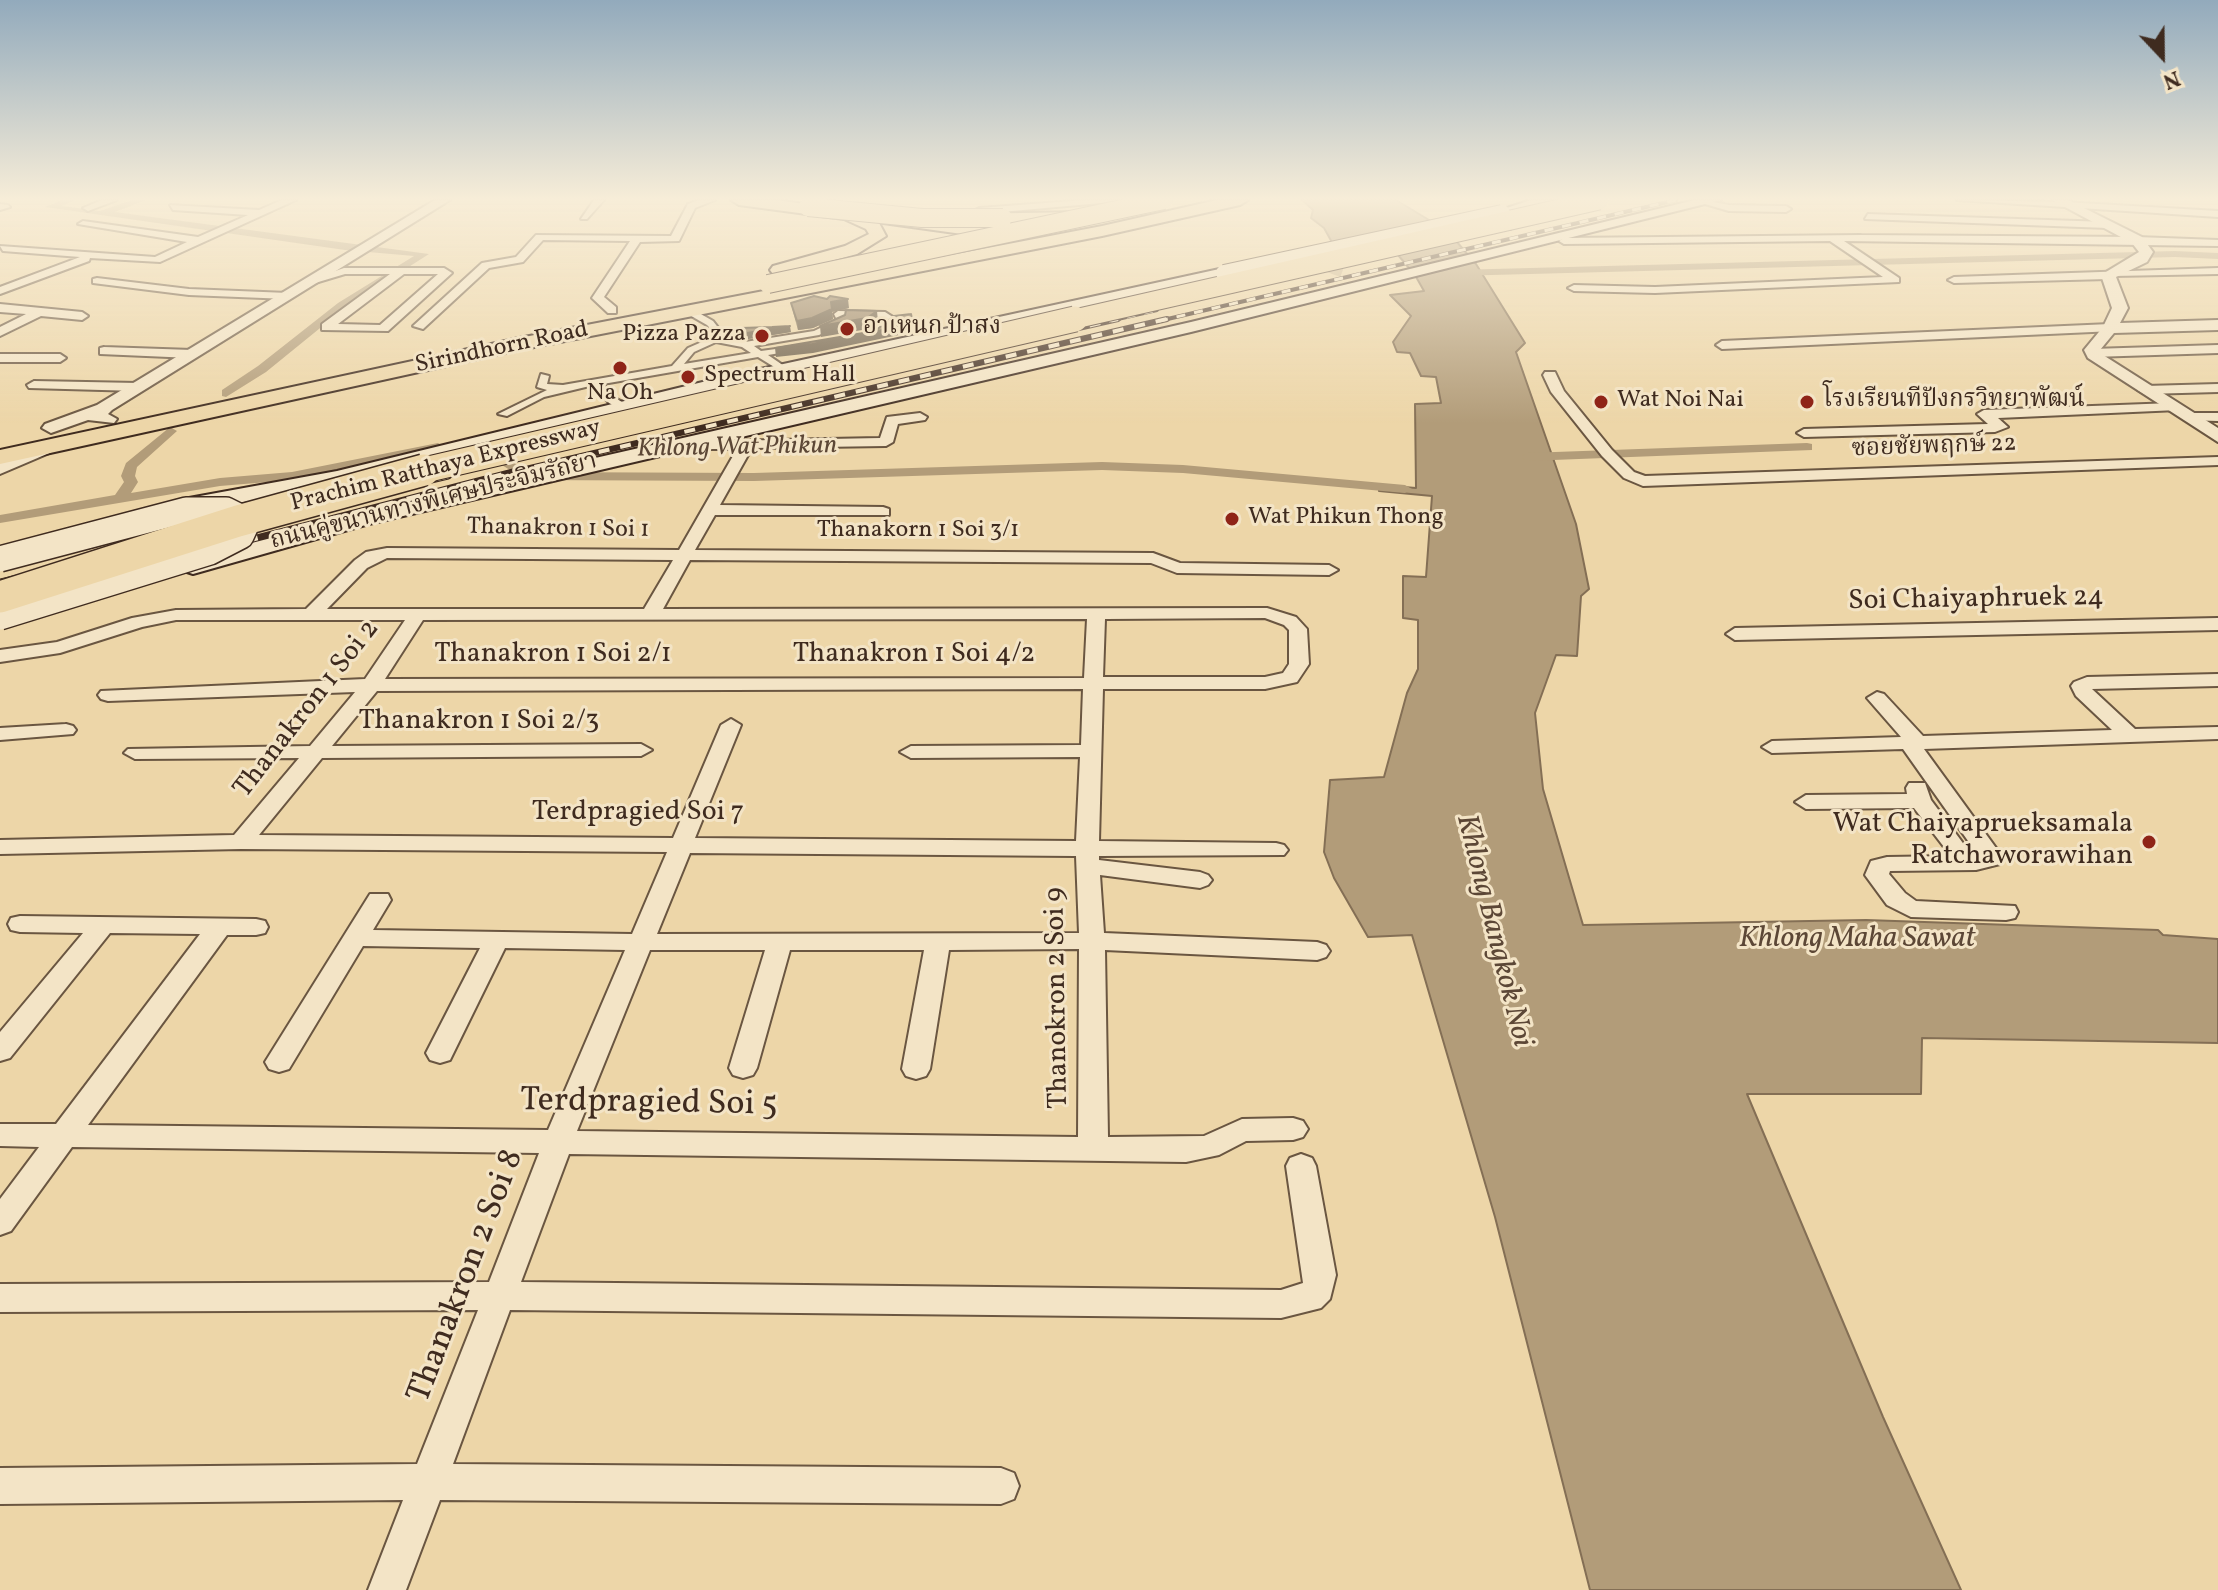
<!DOCTYPE html>
<meta charset="utf-8">
<style>
body{margin:0}
#map{position:relative;width:2218px;height:1590px;overflow:hidden;background:#edd6a8;font-family:Vollkorn,serif}
canvas{display:block}
.north{position:absolute;left:2122px;top:16px;width:80px;height:80px;-webkit-text-stroke:6px #f3e4c6;paint-order:stroke;rotate:158deg;font-size:22px;font-weight:700;line-height:32px;text-align:center;color:#3f2b1f}
.north::after{content:'';display:block;margin:auto;width:28px;height:36px;background:#3f2b1f;clip-path:polygon(50% 0,100% 100%,50% 72%,0 100%)}
</style>
<div id="map">
<canvas width="2218" height="1590"></canvas>
<div class="north">N</div>
</div>
<script>
const c = document.querySelector('canvas').getContext('2d');
c.lineJoin = 'round';
function fill(path, color) { c.fillStyle = color; c.fill(path, 'evenodd'); }
const toPath = rows => new Path2D(rows.map(r => 'M' + r).join(''));
function trace(path, color, width, dash) { c.strokeStyle = color; c.lineWidth = width; c.lineCap = dash ? 'butt' : 'round'; c.setLineDash(dash || []); c.stroke(path); }
function drawText(font, color, halo, rows, align = 'center') {
  c.font = font + ' Vollkorn,"Noto Serif Thai",serif'; c.lineWidth = 6; c.setLineDash([]); c.textBaseline = 'middle'; c.strokeStyle = halo; c.fillStyle = color; for (const [text, x, y, turn = 0] of rows) {
    c.save(); c.translate(x, y); c.rotate((+turn || 0) * Math.PI / 180); c.textAlign = isNaN(turn) ? turn : align; if (halo) c.strokeText(text, 0, 0); c.fillText(text, 0, 0); c.restore();
  }
}
const water = toPath([
 [1302,200,1396,200,1434,223,1450,234,1476,264,1525,343,1516,352,1576,524,1589,589,1581,596,1577,656,1556,655,1535,713,1543,789,1583,925,1866,920,2158,930,2163,935,2218,939,2218,1043,1922,1038,1921,1094,1747,1094,1883,1417,1961,1590,1590,1590,1495,1217,1412,935,1368,937,1334,878,1324,852,1330,780,1384,777,1407,693,1418,669,1418,620,1403,618,1403,576,1426,577,1432,496,1379,491,1379,485,1416,488,1415,404,1441,403,1436,377,1421,376,1410,353,1397,352,1393,342,1411,316,1390,295,1424,291,1415,275,1381,235,1334,246,1324,228,1311,218,1313,210,1302,200]
]);
const canal = toPath([
 [62,200,76,200,62,206,100,211,132,200,146,200,115,212,429,254,346,307,266,372,226,397,222,396,222,390,258,366,338,303,414,256,345,250,45,207,62,200],
 [2175,251,2218,253,2218,259,2175,257,1454,276,1449,273,1454,270,2175,251],
 [170,427,177,431,137,467,135,476,138,482,131,493,220,478,292,472,438,443,445,447,438,451,292,480,220,486,0,523,0,515,115,495,124,482,121,476,126,463,170,427],
 [1807,443,1812,444,1812,450,1527,461,1520,457,1527,453,1807,443],
 [486,445,529,472,754,473,1102,462,1183,465,1405,485,1412,489,1405,493,1183,473,1102,470,754,481,526,480,481,452,479,449,486,445]
]);
const secondaryTunnel = toPath([
 [1328,264,1350,272]
]);
const pedestrian = toPath([
 [686,309,692,309,713,321,720,330,720,337,745,342,814,331,837,320,834,314,838,311,885,312,896,319,876,334,873,333,873,329,886,319,844,317,845,323,819,335,754,346,761,351,798,346,798,350,768,355,787,368,789,370,784,373,758,357,603,384,617,399,627,405,628,407,623,410,609,403,594,385,544,397,507,416,498,414,547,390,537,387,541,374,549,376,547,384,563,385,672,366,688,348,711,338,712,330,707,325,686,313,686,309],
 [716,342,742,347,751,353,684,364,694,352,716,342]
]);
const minor = toPath([
 [102,200,117,200,88,211,83,208,102,200],
 [282,200,296,200,160,262,90,258,89,261,0,294,0,287,80,257,3,251,0,246,155,257,187,242,78,224,83,221,198,237,248,215,173,210,170,205,259,210,282,200],
 [594,200,604,200,587,219,581,219,594,200],
 [699,200,715,200,695,208,679,241,640,242,604,297,616,307,616,313,608,313,592,298,630,241,543,240,523,262,489,268,423,329,413,326,482,263,516,257,536,235,671,236,688,204,699,200],
 [1085,200,1134,200,979,214,974,211,979,208,1085,200],
 [1704,200,1729,205,1786,206,1791,209,1786,212,1729,211,1705,204,1704,200],
 [1957,200,2064,202,2218,211,2218,217,1957,200],
 [0,204,8,205,10,207,0,210,0,204],
 [1868,214,2108,222,2113,225,2108,228,1865,219,1868,214],
 [1861,235,2137,237,2218,240,2218,246,1844,241,1899,278,1899,282,1655,293,1574,291,1568,288,1574,285,1655,287,1883,277,1830,241,1564,244,1559,241,1564,238,1861,235],
 [344,268,444,268,452,273,388,331,322,330,322,324,390,274,345,274,315,283,309,280,344,268],
 [404,274,438,274,380,325,338,324,404,274],
 [2218,268,2218,274,2113,276,2108,279,1954,283,1948,280,1954,277,2218,268],
 [97,278,189,289,288,293,294,296,288,299,189,295,93,283,93,279,97,278],
 [0,304,82,312,88,316,82,320,41,316,0,336,0,327,26,314,0,312,0,304],
 [2110,324,2116,328,2114,331,1722,349,1716,345,1722,341,2110,324],
 [2218,345,2218,353,2092,357,2086,353,2092,349,2218,345],
 [104,347,192,350,198,354,192,358,100,354,100,348,104,347],
 [0,354,60,354,66,358,60,362,0,362,0,354],
 [1545,372,1555,372,1564,391,1612,450,1634,472,1645,476,2218,457,2218,465,1643,486,1624,478,1602,456,1551,392,1543,375,1545,372],
 [34,381,138,383,145,387,138,391,29,388,27,385,34,381],
 [2218,384,2218,392,2145,394,2138,390,2145,386,2218,384],
 [2173,403,2180,407,2178,410,1998,418,2008,427,1995,432,1804,437,1797,433,1804,429,1988,424,1977,414,1984,410,2173,403],
 [920,413,927,417,925,420,898,424,893,442,886,446,752,448,720,505,883,507,889,509,889,515,715,515,695,550,1153,553,1180,563,1329,565,1338,570,1329,575,1177,573,1151,563,690,560,663,609,1267,608,1296,617,1307,629,1309,664,1297,682,1265,689,1103,689,1099,841,1276,843,1284,845,1288,850,1284,855,1099,856,1099,860,1200,872,1208,875,1212,880,1208,885,1200,888,1100,875,1104,933,1317,942,1326,945,1330,951,1326,957,1317,960,1105,950,1108,1137,1204,1136,1242,1119,1293,1118,1303,1121,1308,1129,1303,1137,1293,1140,1246,1141,1219,1155,1186,1162,569,1154,521,1282,1281,1290,1303,1283,1286,1166,1290,1158,1301,1154,1312,1158,1316,1166,1336,1275,1330,1299,1321,1308,1281,1318,510,1310,453,1464,1001,1468,1014,1473,1019,1486,1014,1499,1001,1504,440,1500,406,1590,368,1590,403,1500,0,1504,0,1468,417,1464,478,1310,0,1312,0,1284,489,1282,539,1153,72,1147,11,1231,0,1235,0,1199,39,1147,0,1146,0,1124,56,1124,200,934,110,933,10,1058,0,1061,0,1032,83,933,20,932,11,930,8,924,11,918,20,916,256,919,265,921,268,927,265,933,256,935,227,935,88,1125,548,1130,625,950,505,948,450,1060,440,1063,430,1060,426,1053,480,948,363,946,289,1069,279,1072,269,1069,265,1062,370,894,388,894,391,900,373,930,632,934,667,852,241,849,0,854,0,840,234,835,299,758,135,759,124,753,128,749,310,746,355,692,108,701,101,699,98,695,101,691,365,679,405,620,176,620,142,627,60,653,0,662,0,650,57,642,132,618,176,610,306,609,355,560,366,552,387,548,679,550,737,449,676,449,669,445,671,442,880,438,887,417,920,413],
 [387,558,673,560,644,609,327,609,367,568,387,558],
 [1265,618,1284,625,1289,630,1289,664,1283,673,1265,677,1103,677,1105,619,1265,618],
 [1087,619,1084,678,385,679,423,620,1087,619],
 [1083,689,1081,745,911,746,900,752,911,758,1080,757,1076,841,695,838,741,725,731,719,721,725,673,838,259,835,322,758,641,756,652,750,641,744,332,746,377,691,1083,689],
 [690,853,1076,856,1079,933,657,934,690,853],
 [1079,949,1078,1137,577,1131,650,950,765,950,729,1068,733,1075,743,1078,753,1075,757,1068,790,950,924,950,902,1069,906,1076,916,1079,926,1076,930,1069,949,950,1079,949],
 [2190,413,2218,413,2218,421,2185,420,2185,414,2190,413],
 [2218,618,2218,630,1735,640,1726,634,1735,628,2218,618],
 [2218,674,2218,686,2092,689,2135,729,2218,727,2218,739,1924,749,2004,859,2000,864,1976,870,1890,871,1889,874,1905,893,1916,901,2015,906,2018,912,2015,918,2006,920,1911,917,1887,905,1865,875,1871,861,1887,857,1951,856,1914,808,1806,809,1795,802,1806,795,1907,794,1906,788,1909,783,1925,783,1931,800,1968,850,1961,856,1978,855,1903,749,1772,753,1762,747,1772,741,1901,737,1867,698,1877,692,1884,694,1923,736,2112,730,2076,696,2071,686,2074,682,2087,677,2218,674],
 [66,724,73,726,76,730,73,734,0,740,0,728,66,724]
]);
const tertiary = toPath([
 [435,200,450,200,112,410,108,414,117,419,114,423,88,420,51,433,42,428,45,424,97,405,435,200],
 [2052,200,2068,200,2142,237,2153,252,2147,262,2116,277,2128,308,2120,323,2218,320,2218,330,2114,333,2100,350,2103,355,2218,428,2218,442,2088,358,2084,350,2103,327,2112,308,2101,275,2139,252,2132,243,2052,200],
 [47,441,56,447,54,451,0,474,0,461,47,441]
]);
const secondary = toPath([
 [1531,200,1555,200,1503,217,1517,225,1510,229,1482,216,1531,200],
 [1695,200,1721,200,1191,332,369,524,193,574,184,571,180,566,184,561,363,511,1191,322,1695,200],
 [1224,268,1232,273,1230,276,719,390,337,485,189,512,181,510,177,505,181,500,189,498,337,471,719,378,1224,268]
]);
const primary = toPath([
 [731,200,776,200,848,210,879,223,886,236,857,254,779,275,773,274,770,270,773,266,845,246,869,234,866,229,844,219,739,205,731,200],
 [1217,200,1248,200,1240,205,1102,236,519,350,0,464,0,450,519,338,1102,226,1217,200],
 [1078,212,1086,217,1084,220,965,224,957,219,965,214,1078,212],
 [889,215,991,228,999,233,991,238,883,223,881,220,889,215]
]);
const railFar2 = toPath([
 [1109,321,1157,310],
 [1159,321,1676,200]
]);
const railFar1 = toPath([
 [446,472,1118,319],
 [513,472,1167,319]
]);
const rail = toPath([
 [436,474,454,470],
 [0,582,448,476],
 [0,604,521,470]
]);
const secondaryBridgeFar1 = toPath([
 [1224,273,1502,213]
]);
const secondaryBridge = toPath([
 [0,559,186,510,226,510,244,519,246,525,241,536,210,552,0,617]
]);
const primaryBridge = toPath([
 [808,207,922,218,1003,218],
 [768,284,1164,200]
]);
const motorwayBridgeFar2 = toPath([
 [1066,321,1599,200]
]);
const motorwayBridgeFar1 = toPath([
 [416,472,1075,319]
]);
const motorwayBridge = toPath([
 [0,597,238,521,424,470]
]);
const wall = toPath([
 [791,303,849,308,832,312,833,319,813,328,798,330,793,312],
 [741,328,791,332,748,339,742,334]
]);
const shadedWall = toPath([
 [848,299,849,308,832,312,831,302],
 [832,309,833,319,813,328,798,330,797,321],
 [877,311,878,322,868,329,821,337,820,326],
 [913,324,913,332,813,353,776,357,775,348],
 [790,326,791,332,748,339,747,333]
]);
const building = toPath([
 [814,296,827,299,830,296,848,299,831,302,832,309,812,318,797,321,791,303,814,296],
 [846,310,877,311,867,318,820,326,845,315,846,310],
 [911,314,913,324,812,344,775,348,875,331,894,316,911,314],
 [790,326,747,333,741,328,772,327,790,326]
]);
const markers = [
 [847,329,8,"#8f2418"],
 [762,336,8,"#8f2418"],
 [620,368,8,"#8f2418"],
 [688,377,8,"#8f2418"],
 [1601,402,8,"#8f2418"],
 [1807,402,8,"#8f2418"],
 [1232,519,8,"#8f2418"],
 [2149,842,8,"#8f2418"]
];
const farPoinames = [
 ["อาเหนก ป้าสง",863,329],
 ["Pizza Pazza",746,336,"right"],
 ["Spectrum Hall",704,377],
 ["Na Oh",620,395,"center"],
 ["Wat Noi Nai",1617,402],
 ["โรงเรียนทีปังกรวิทยาพัฒน์",1823,402],
 ["Wat Phikun Thong",1248,519]
];
const farStreetnames = [
 ["Sirindhorn Road",502,349,-12],
 ["ซอยชัยพฤกษ์ 22",1934,448,-2],
 ["Prachim Ratthaya Expressway",446,467,-14],
 ["ถนนคู่ขนานทางพิเศษประจิมรัถยา",434,503,-14],
 ["Thanakron 1 Soi 1",558,530,1],
 ["Thanakorn 1 Soi 3/1",918,532]
];
const farWaternames = [
 ["Khlong Wat Phikun",737,449,-1]
];
const streetNames = [
 ["Soi Chaiyaphruek 24",1976,601,-1],
 ["Thanakron 1 Soi 2/1",553,656],
 ["Thanakron 1 Soi 4/2",914,656],
 ["Thanakron 1 Soi 2",308,710,-52],
 ["Thanakron 1 Soi 2/3",479,723],
 ["Terdpragied Soi 7",638,814],
 ["Thanokron 2 Soi 9",1059,998,-91]
];
const poiNames = [
 ["Wat Chaiyaprueksamala",2133,826],
 ["Ratchaworawihan",2133,858]
];
const waterNames = [
 ["Khlong Bangkok Noi",1492,931,76],
 ["Khlong Maha Sawat",1857,940]
];
const nearStreetnames = [
 ["Terdpragied Soi 5",649,1105,1],
 ["Thanakron 2 Soi 8",468,1277,-69]
];
fill(water, '#b29c79');
trace(water, '#846f55', 2);
fill(canal, '#b29c79');
trace(secondaryTunnel, '#cab48d', 16, [16, 8]);
trace(pedestrian, '#6a5641', 4);
trace(minor, '#6a5641', 4);
trace(tertiary, '#6a5641', 4);
trace(secondary, '#3f2b1f', 4);
trace(primary, '#3f2b1f', 4);
fill(pedestrian, '#f3e4c6');
fill(minor, '#f3e4c6');
fill(tertiary, '#f3e4c6');
fill(secondary, '#f3e4c6');
fill(primary, '#edd6a8');
trace(railFar2, '#3f2b1f', 4);
trace(railFar1, '#3f2b1f', 6);
trace(rail, '#3f2b1f', 7);
trace(railFar2, '#f3e4c6', 3, [9]);
trace(railFar1, '#f3e4c6', 4, [11]);
trace(rail, '#f3e4c6', 5, [14]);
trace(secondaryBridgeFar1, '#3f2b1f', 18, []);
trace(secondaryBridge, '#3f2b1f', 28, []);
trace(primaryBridge, '#3f2b1f', 20, []);
trace(motorwayBridgeFar2, '#3f2b1f', 21, []);
trace(motorwayBridgeFar1, '#3f2b1f', 27, []);
trace(motorwayBridge, '#3f2b1f', 34, []);
trace(secondaryBridgeFar1, '#f3e4c6', 16);
trace(secondaryBridge, '#f3e4c6', 25);
trace(primaryBridge, '#edd6a8', 18);
trace(motorwayBridgeFar2, '#edd6a8', 19);
trace(motorwayBridgeFar1, '#edd6a8', 25);
trace(motorwayBridge, '#edd6a8', 31);
fill(wall, '#847258');
fill(shadedWall, '#6b5c47');
fill(building, '#998466');
trace(building, '#6b5c47', 2);
const sky = c.createLinearGradient(0, 0, 0, 423);
sky.addColorStop(0, '#92aabc');
sky.addColorStop(0.47, '#f7edd8');
sky.addColorStop(1, '#f7edd800');
c.fillStyle = sky;
c.fillRect(0, 0, 2218, 423);
for (const [x, y, r, color] of markers) { const dot = new Path2D(); dot.arc(x, y, r, 0, 2 * Math.PI); c.fillStyle = color; c.fill(dot); trace(dot, '#f3e4c6', 3); }
drawText('24px', '#3f2b1f', '#f3e4c6', farPoinames, 'left');
drawText('24px', '#3f2b1f', '#f3e4c6', farStreetnames);
drawText('italic 26px', '#5c4736', '#f3e4c6', farWaternames);
drawText('28px', '#3f2b1f', '#f3e4c6', streetNames);
drawText('28px', '#3f2b1f', '#f3e4c6', poiNames, 'right');
drawText('italic 30px', '#5c4736', '#f3e4c6', waterNames);
drawText('34px', '#3f2b1f', '#f3e4c6', nearStreetnames);
</script>
